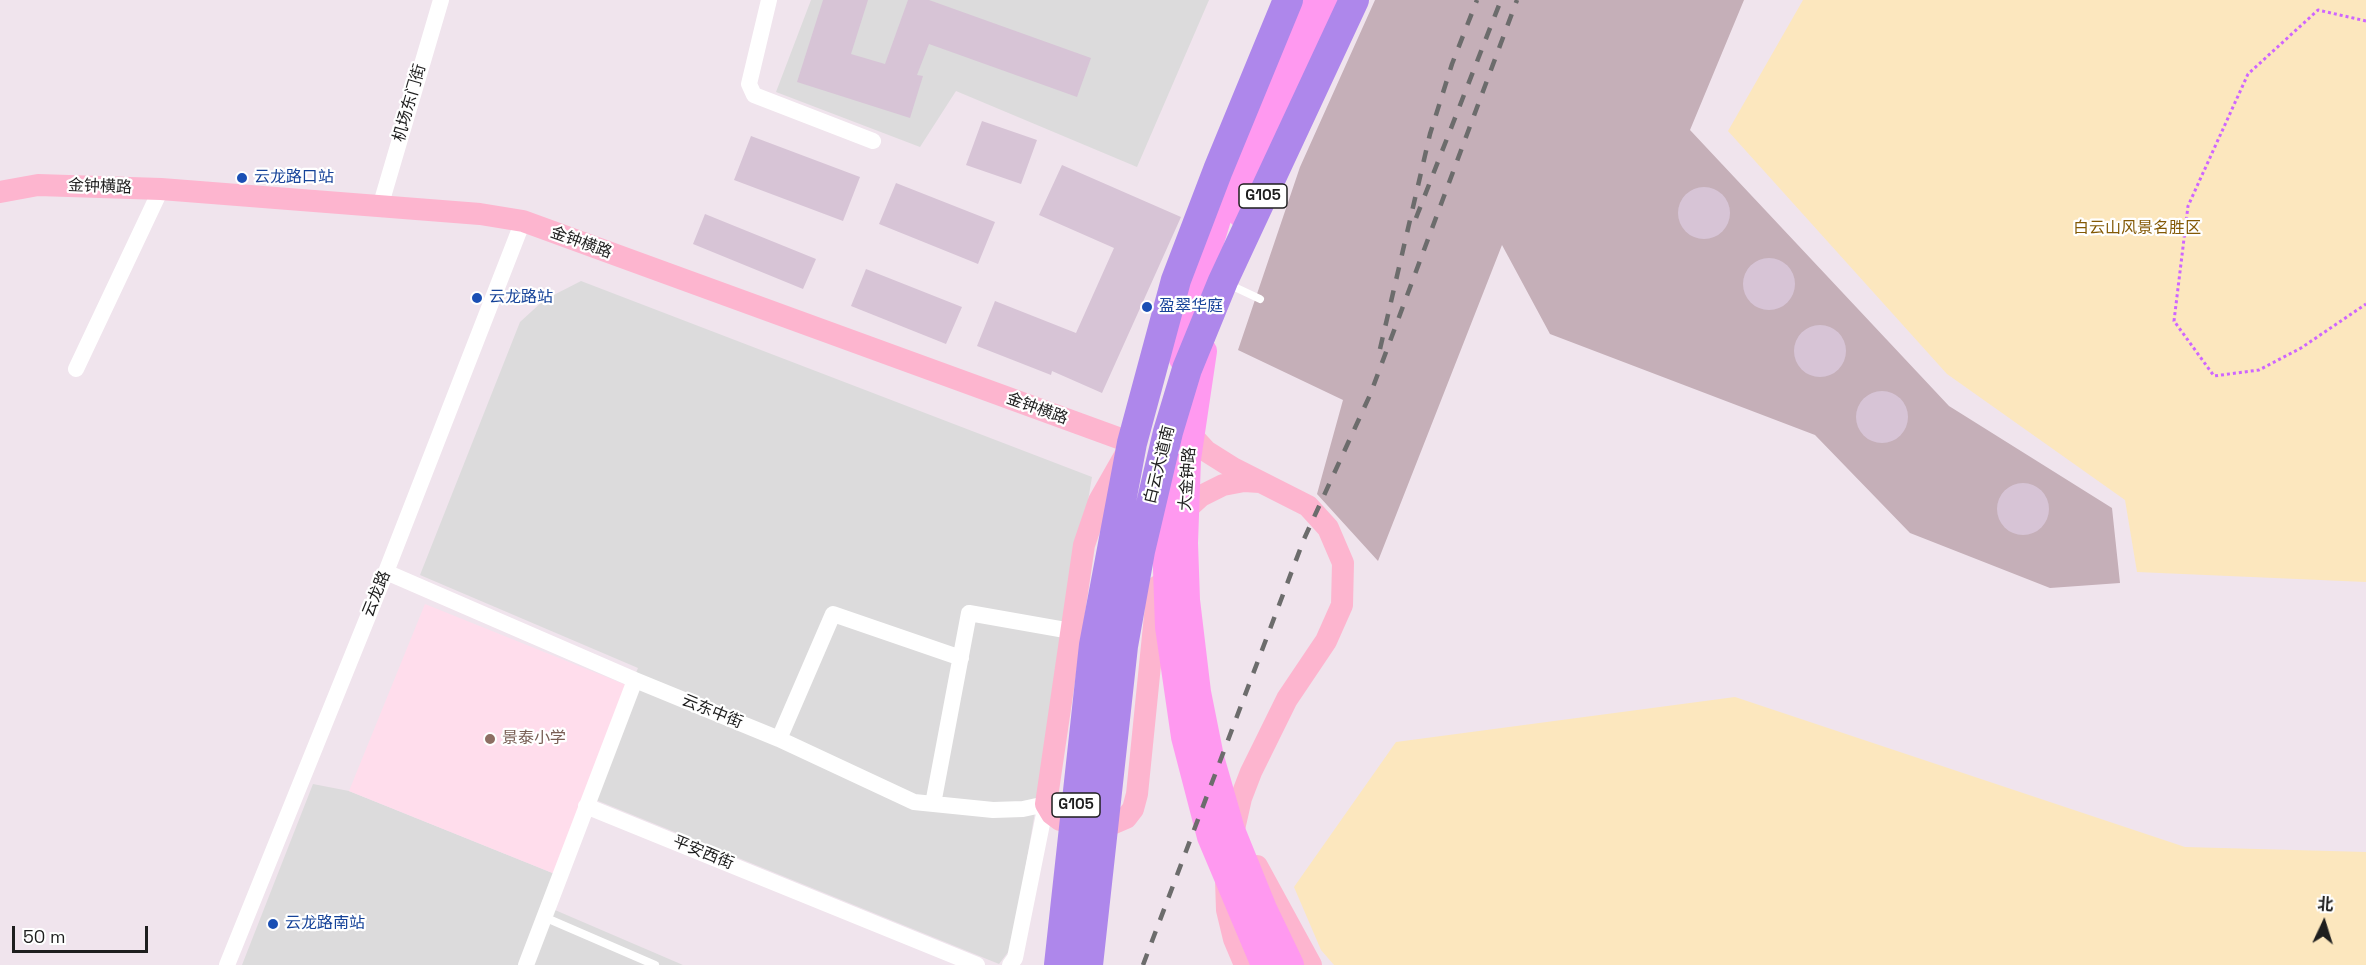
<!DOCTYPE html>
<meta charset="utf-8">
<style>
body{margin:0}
#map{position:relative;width:2366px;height:965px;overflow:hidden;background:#f0e4ed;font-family:"Space Grotesk","Noto Sans SC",sans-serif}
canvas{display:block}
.north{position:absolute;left:2294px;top:893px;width:60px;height:60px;-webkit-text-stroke:4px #fff;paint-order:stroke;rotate:4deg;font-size:16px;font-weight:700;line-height:24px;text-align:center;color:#1e1e1e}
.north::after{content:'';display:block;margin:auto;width:21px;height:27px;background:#1e1e1e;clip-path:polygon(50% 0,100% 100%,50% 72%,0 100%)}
.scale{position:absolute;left:12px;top:926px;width:136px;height:27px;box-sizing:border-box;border:3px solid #1e1e1e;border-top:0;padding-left:8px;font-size:18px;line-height:21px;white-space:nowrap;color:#1e1e1e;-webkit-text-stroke:4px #fff;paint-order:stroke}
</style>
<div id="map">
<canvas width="2366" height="965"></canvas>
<div class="north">北</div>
<div class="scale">50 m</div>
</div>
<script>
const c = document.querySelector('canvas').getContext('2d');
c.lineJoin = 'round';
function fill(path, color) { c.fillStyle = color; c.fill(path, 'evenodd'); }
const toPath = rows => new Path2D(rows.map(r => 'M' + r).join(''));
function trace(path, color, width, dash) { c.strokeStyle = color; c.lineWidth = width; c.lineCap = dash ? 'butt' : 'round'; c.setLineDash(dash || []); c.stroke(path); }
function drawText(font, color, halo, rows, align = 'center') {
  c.font = font + ' "Space Grotesk","Noto Sans SC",sans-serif'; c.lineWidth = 4.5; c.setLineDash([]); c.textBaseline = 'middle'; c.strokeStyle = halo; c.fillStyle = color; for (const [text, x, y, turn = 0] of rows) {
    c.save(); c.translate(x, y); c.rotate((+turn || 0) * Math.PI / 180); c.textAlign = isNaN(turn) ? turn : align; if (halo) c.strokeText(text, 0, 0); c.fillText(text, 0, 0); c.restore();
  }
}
const residential = toPath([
 [811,0,1209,0,1137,167,956,91,920,147,776,92],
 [581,281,1092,477,1012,947,999,964,586,796,638,668,420,575,520,322,544,300],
 [313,784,349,791,555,874,541,904,683,965,242,965]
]);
const education = toPath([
 [425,604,631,687,555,874,349,791]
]);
const construction = toPath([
 [1375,0,1744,0,1690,130,1949,406,2112,508,2120,583,2050,588,1910,533,1815,435,1550,334,1502,245,1378,561,1317,494,1343,400,1238,350,1300,167]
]);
const park = toPath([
 [1803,0,2366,0,2366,582,2137,572,2125,500,1947,374,1728,131],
 [1735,697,2185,847,2366,852,2366,965,1334,965,1321,950,1294,887,1396,742]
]);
const building = toPath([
 [823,0,868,0,851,54,885,64,908,0,929,0,1091,58,1077,97,929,44,917,75,923,76,910,118,797,82],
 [982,121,1037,140,1021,184,966,165],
 [751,136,860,177,843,221,734,180],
 [1062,165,1181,217,1102,393,1052,371,1051,375,977,346,995,301,1076,333,1114,248,1039,215],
 [896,183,995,222,978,264,879,224],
 '1678 213a26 26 0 1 1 52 0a26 26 0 1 1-52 0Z',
 [705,214,816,259,803,289,693,244],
 '1743 284a26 26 0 1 1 52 0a26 26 0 1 1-52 0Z',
 [866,269,962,307,946,344,851,306],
 '1794 351a26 26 0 1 1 52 0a26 26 0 1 1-52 0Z',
 '1856 417a26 26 0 1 1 52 0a26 26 0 1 1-52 0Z',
 '1997 509a26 26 0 1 1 52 0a26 26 0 1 1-52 0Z'
]);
const path = toPath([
 [2366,21,2318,10,2248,74,2188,206,2174,321,2214,376,2259,370,2301,348,2366,304]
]);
const lane = toPath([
 [1228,284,1260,299],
 [544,917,655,965]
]);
const street = toPath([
 [769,0,749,84,754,95,873,141],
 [380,207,441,0],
 [76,369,161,189],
 [386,572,635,680,779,739,914,802,993,810,1023,809,1046,804,1015,958,1010,965],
 [779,739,833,614,961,658],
 [933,804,969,613,1071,631],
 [586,806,977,965],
 [227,965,386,572,523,221],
 [526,965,635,680]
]);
const secondary = toPath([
 [0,192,38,185,161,189,480,214,523,221,1132,443,1099,501,1084,545,1046,804,1052,814,1060,820,1112,824,1126,818,1133,809,1137,794,1158,586],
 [1185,422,1194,438,1206,451,1233,468,1308,506,1328,528,1343,563,1342,605,1326,641,1287,699,1251,772,1241,798,1232,838],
 [1178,517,1201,496,1223,485,1244,481,1260,482],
 [1257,866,1311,965],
 [1226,880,1227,910,1234,939,1245,965]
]);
const primary = toPath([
 [1241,215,1258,167,1329,0],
 [1204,351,1188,459,1185,543,1187,600,1198,692,1211,757,1232,830,1264,909,1291,965],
 [1182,359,1200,278,1226,193,1307,0],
 [1168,472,1165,541,1168,627,1184,737,1210,837,1264,965]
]);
const highway = toPath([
 [1059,965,1094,645,1132,443,1176,280,1218,170,1288,0],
 [1088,965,1123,646,1140,551,1168,432,1187,369,1223,281,1354,0]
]);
const rail = toPath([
 [1416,218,1501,0],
 [1380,349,1430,134,1452,64,1477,0],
 [1143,965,1304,539,1370,395,1517,0]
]);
const markers = [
 [242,178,6,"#1a4fb4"],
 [477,298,6,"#1a4fb4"],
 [1147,307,6,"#1a4fb4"],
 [490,739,6,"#8d6e63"],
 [273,924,6,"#1a4fb4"]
];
const shields = [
 [1263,196,48],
 [1076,805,48]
];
const shieldNames = [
 ["G105",1263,196],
 ["G105",1076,805]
];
const streetNames = [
 ["机场东门街",410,103,-74],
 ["金钟横路",100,187,2],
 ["金钟横路",581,243,20],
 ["金钟横路",1037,409,20],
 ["白云大道南",1160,465,-76],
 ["大金钟路",1188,479,-86],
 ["云龙路",377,594,-68],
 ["云东中街",712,712,22],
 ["平安西街",703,853,22]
];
const transitNames = [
 ["云龙路口站",254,178],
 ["云龙路站",489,298],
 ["盈翠华庭",1159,307],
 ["云龙路南站",285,924]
];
const parkNames = [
 ["白云山风景名胜区",2137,229]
];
const educationNames = [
 ["景泰小学",502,739]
];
fill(residential, '#dcdbdc');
fill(education, '#ffddec');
fill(construction, '#c5afb8');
fill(park, '#fce7be');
fill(building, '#d7c4d6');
trace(path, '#ce65ff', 3, [3, 3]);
trace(lane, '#fff', 8);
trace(street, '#fff', 16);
trace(secondary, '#fdb5cf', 22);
trace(primary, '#ff99f0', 26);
trace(highway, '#ae87eb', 30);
trace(rail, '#6c6c6c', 4.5, [12, 12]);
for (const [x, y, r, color] of markers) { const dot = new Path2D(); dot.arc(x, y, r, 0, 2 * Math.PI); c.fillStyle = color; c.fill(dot); trace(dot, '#fff', 2); }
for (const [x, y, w] of shields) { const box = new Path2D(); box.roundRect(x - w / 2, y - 12, w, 24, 4.5); c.fillStyle = '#fff'; c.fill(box); trace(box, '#1e1e1e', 1.5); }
drawText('bold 15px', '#1e1e1e', null, shieldNames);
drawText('16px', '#1e1e1e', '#fff', streetNames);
drawText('16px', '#164399', '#fff', transitNames, 'left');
drawText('16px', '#835905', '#fff', parkNames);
drawText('16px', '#785e54', '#fff', educationNames, 'left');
</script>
